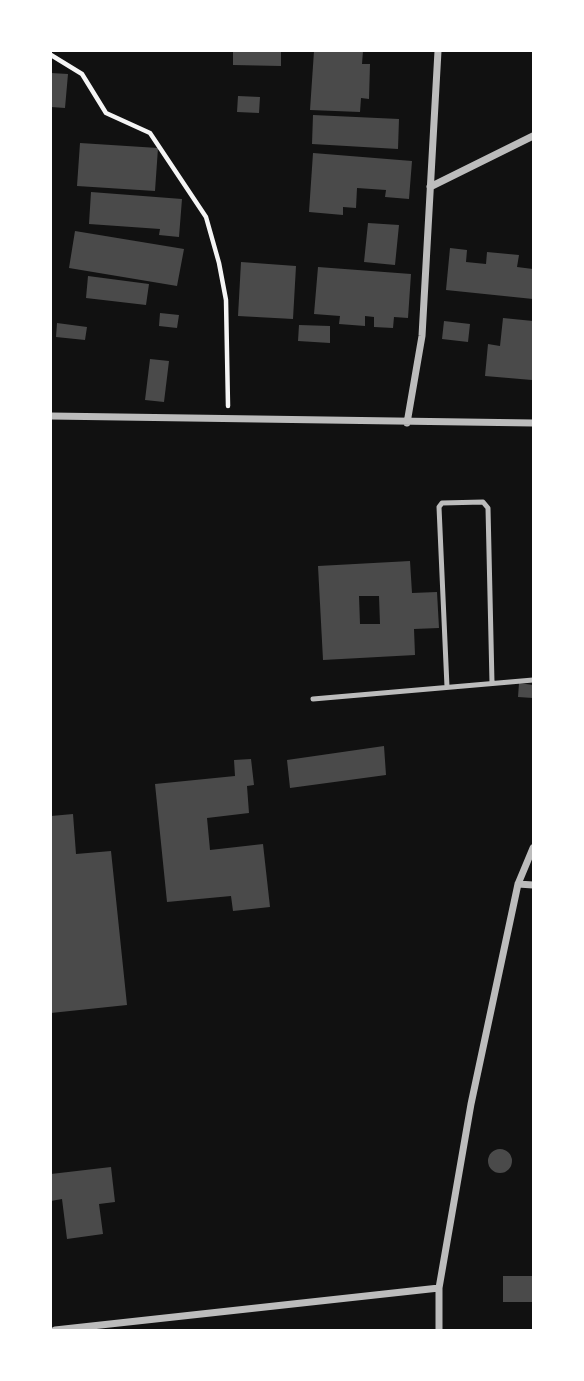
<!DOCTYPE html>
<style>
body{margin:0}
#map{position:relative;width:584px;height:1381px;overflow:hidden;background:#111;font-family:Signika,sans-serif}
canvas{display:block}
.frame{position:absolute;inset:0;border:52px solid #fff;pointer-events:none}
</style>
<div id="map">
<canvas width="584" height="1381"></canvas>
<div class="frame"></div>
</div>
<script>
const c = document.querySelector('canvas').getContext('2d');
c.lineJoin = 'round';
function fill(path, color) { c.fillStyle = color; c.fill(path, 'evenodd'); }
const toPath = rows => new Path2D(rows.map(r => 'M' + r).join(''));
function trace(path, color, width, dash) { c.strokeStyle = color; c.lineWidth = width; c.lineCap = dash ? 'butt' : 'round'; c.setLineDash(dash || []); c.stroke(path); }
const building = toPath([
 [233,51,281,51,281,66,233,65],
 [314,51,363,51,362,64,370,64,369,99,361,98,360,112,310,110],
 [51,73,68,74,65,108,51,107],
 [238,96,260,97,259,113,237,112],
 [313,115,399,119,398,149,312,144],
 [80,143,158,148,155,191,77,186],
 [313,153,412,161,409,199,385,197,386,190,357,188,356,208,343,207,343,215,309,212],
 [91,192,182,199,179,237,159,235,160,229,89,224],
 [368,223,399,225,395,265,364,262],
 [75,231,184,249,177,286,69,268],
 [450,248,467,250,466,262,486,264,487,252,519,255,517,267,533,269,533,299,446,290],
 [241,262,296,266,293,319,238,316],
 [318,267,411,274,408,318,394,317,393,328,374,327,374,317,365,316,365,326,339,324,340,316,314,314],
 [88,276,149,284,146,305,86,298],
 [160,313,179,315,177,328,159,326],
 [503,318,533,321,532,380,485,376,488,344,500,346],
 [444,321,470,324,468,342,442,339],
 [57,323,87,327,85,340,56,337],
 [299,325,330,326,330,343,298,341],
 [150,359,169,361,164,402,145,400],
 [410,561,412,593,437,592,439,628,414,629,415,655,323,660,318,566],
 [359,596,379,596,380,624,360,624],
 [519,683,533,685,533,698,518,697],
 [384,746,386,775,290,788,287,760],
 [251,759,254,785,247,786,249,813,207,818,210,850,263,844,270,907,233,911,231,896,167,902,155,784,235,776,234,760],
 [73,814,76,854,111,851,127,1005,51,1013,51,816],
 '488 1161a12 12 0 1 1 24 0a12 12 0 1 1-24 0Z',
 [111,1167,115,1202,99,1204,103,1234,67,1239,62,1199,51,1201,51,1174],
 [503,1276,533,1276,533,1302,503,1302]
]);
const path = toPath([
 [51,55,82,74,106,113,150,133,206,217,219,263,226,300,228,406]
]);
const service = toPath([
 [447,687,439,507,442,503,483,502,488,508,492,683],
 [313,699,533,680]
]);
const minor = toPath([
 [430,187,533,136],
 [51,416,533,423],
 [407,423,422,336,438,51],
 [518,884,533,885],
 [55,1330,439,1288],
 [439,1330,439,1288,471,1104,518,884,533,848]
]);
fill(building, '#4a4a4a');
trace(path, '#f5f5f5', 4.5);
trace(service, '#bcbcbc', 5);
trace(minor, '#bcbcbc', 7);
</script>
